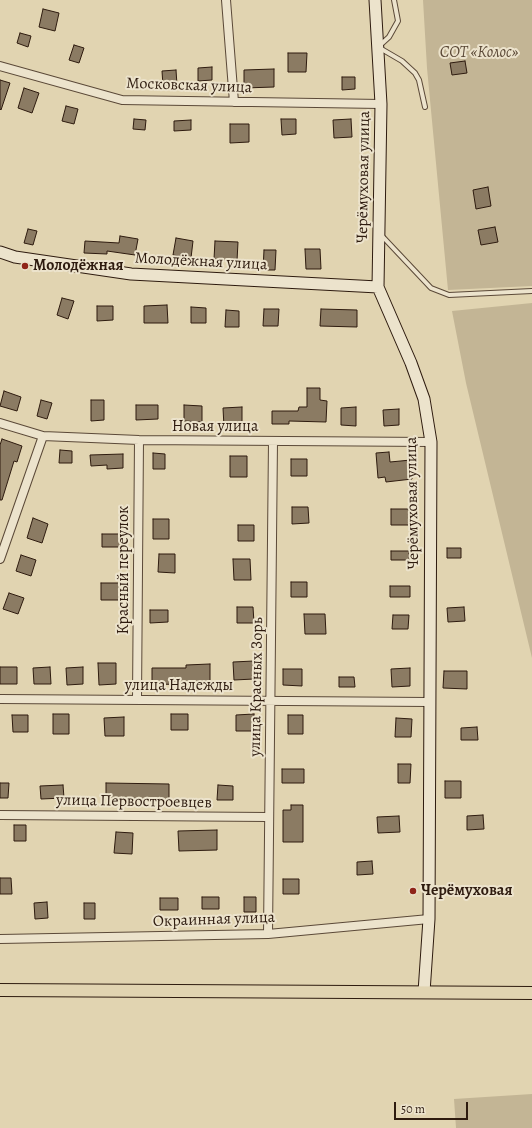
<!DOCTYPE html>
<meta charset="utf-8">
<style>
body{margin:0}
#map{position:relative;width:532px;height:1128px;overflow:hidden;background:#e1d4b1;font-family:Alegreya,serif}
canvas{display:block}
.scale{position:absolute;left:394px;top:1102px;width:74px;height:18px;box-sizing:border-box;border:2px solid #2e1b0f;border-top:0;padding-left:5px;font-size:12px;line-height:14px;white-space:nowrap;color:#2e1b0f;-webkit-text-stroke:3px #ece3cc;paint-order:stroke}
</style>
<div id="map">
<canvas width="532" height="1128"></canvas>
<div class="scale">50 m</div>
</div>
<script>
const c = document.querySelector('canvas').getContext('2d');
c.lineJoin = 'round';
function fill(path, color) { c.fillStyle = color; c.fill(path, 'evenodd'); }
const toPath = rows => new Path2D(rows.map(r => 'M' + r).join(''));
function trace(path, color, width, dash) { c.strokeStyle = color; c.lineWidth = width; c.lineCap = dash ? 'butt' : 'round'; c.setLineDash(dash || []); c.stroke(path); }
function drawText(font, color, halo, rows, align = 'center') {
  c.font = font + ' Alegreya,serif'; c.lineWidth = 4; c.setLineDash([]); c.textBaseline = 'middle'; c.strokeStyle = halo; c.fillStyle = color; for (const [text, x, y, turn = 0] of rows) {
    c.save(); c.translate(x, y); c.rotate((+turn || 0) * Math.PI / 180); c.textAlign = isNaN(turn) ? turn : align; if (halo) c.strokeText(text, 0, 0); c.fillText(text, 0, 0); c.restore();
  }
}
const green = toPath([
 [423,0,532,0,532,286,448,290,427,68],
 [532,303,532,658,466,383,452,311],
 [532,1094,532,1128,456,1128,454,1099]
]);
const building = toPath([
 [43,9,59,13,55,31,39,27,43,9],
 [20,33,31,36,28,47,17,43,20,33],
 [74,45,84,48,79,63,69,60,74,45],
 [288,53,307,53,306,72,288,72,288,53],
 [465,61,467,73,452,75,450,63,465,61],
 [212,67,212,80,198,81,198,68,212,67],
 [274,69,274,87,244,88,244,70,274,69],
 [176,70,177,85,163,86,162,71,176,70],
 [342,77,355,77,355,89,342,90,342,77],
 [0,80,10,83,1,110,0,109,0,80],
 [24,88,39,93,32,113,18,108,24,88],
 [66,106,78,109,74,124,62,121,66,106],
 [134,119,146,120,145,130,133,129,134,119],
 [281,119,296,119,296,134,282,135,281,119],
 [351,119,352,137,334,138,333,120,351,119],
 [191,120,191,130,174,131,174,121,191,120],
 [230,124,249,124,249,142,230,143,230,124],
 [488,187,491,206,476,209,473,190,488,187],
 [495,227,498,242,481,245,478,230,495,227],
 [28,229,37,231,33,245,24,243,28,229],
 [120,236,138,239,135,255,107,251,107,254,84,253,85,241,119,243,120,236],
 [176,238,193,241,191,258,173,255,176,238],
 [215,241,238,242,237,261,214,259,215,241],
 [305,249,320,249,321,269,306,269,305,249],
 [264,250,276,250,275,270,263,270,264,250],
 [62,298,74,301,68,319,57,315,62,298],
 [167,305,168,323,144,323,144,306,167,305],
 [97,306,113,306,113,320,97,321,97,306],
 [191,307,206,308,206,323,191,323,191,307],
 [264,309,279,309,278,326,263,326,264,309],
 [321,309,357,310,357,327,320,326,321,309],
 [226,310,239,311,239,327,225,327,226,310],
 [307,388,320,388,320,400,327,401,326,422,289,421,289,424,272,424,272,411,298,411,299,407,307,407,307,388],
 [4,391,21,397,17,411,0,406,4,391],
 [41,400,52,403,47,419,37,416,41,400],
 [91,400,104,400,104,420,91,421,91,400],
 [136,405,158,405,158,419,136,420,136,405],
 [184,405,202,406,202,422,184,421,184,405],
 [242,407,242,426,224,427,223,408,242,407],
 [356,407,356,426,341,425,341,408,356,407],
 [399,409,399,425,384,426,383,410,399,409],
 [2,439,22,446,17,462,14,461,2,500,0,500,0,445,2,439],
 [60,450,72,451,72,463,59,463,60,450],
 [389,452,390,462,411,460,412,479,386,482,385,477,378,478,376,453,389,452],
 [153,453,165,454,165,469,153,469,153,453],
 [123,454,123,468,107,469,107,465,91,466,90,455,123,454],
 [230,456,247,456,247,477,230,477,230,456],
 [291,459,307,459,307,476,291,476,291,459],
 [292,507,308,507,309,523,292,524,292,507],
 [391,509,411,509,411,525,391,525,391,509],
 [33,518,48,524,42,543,27,538,33,518],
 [153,519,169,519,169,539,153,539,153,519],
 [238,525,254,525,254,541,238,541,238,525],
 [102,534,121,534,121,547,102,547,102,534],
 [447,548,461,548,461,558,447,558,447,548],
 [391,551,409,551,409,560,391,560,391,551],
 [159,554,175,554,175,573,158,572,159,554],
 [21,555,36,560,31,576,16,571,21,555],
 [233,559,250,559,251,580,234,580,233,559],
 [291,582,307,582,307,597,291,597,291,582],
 [101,583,120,583,120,600,101,600,101,583],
 [390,586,410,586,410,597,390,597,390,586],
 [9,593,24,598,18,614,3,609,9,593],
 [237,607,253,607,254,623,237,623,237,607],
 [464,607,465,621,448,622,447,608,464,607],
 [150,610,168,610,168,622,150,623,150,610],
 [304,614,325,614,326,634,305,634,304,614],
 [393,615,409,615,408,629,392,629,393,615],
 [254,661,254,679,234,680,233,662,254,661],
 [98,663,116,663,116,684,99,685,98,663],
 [210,664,210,685,152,684,152,668,186,668,186,665,210,664],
 [0,667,17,667,17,684,0,684,0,667],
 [50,667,51,684,34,684,33,668,50,667],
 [83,667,83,684,67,685,66,668,83,667],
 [410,668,410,686,392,687,391,669,410,668],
 [283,669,302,669,302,686,283,685,283,669],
 [444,671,467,671,467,689,443,688,444,671],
 [339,677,354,677,355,687,339,687,339,677],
 [53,714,69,714,69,734,53,734,53,714],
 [171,714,188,714,188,730,171,730,171,714],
 [254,714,254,731,236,731,236,715,254,714],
 [12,715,28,715,28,732,13,732,12,715],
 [288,715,303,715,303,734,288,734,288,715],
 [124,717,124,736,105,736,104,718,124,717],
 [396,718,412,719,411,737,395,737,396,718],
 [477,727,478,740,461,740,461,728,477,727],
 [398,764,411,764,410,783,398,783,398,764],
 [282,769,304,769,304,783,282,783,282,769],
 [445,781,461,781,461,798,445,798,445,781],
 [0,783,9,783,8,798,0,798,0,783],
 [106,783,169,784,169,800,106,797,106,783],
 [63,785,64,798,41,799,40,786,63,785],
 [218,785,233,786,233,800,217,800,218,785],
 [291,805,303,805,303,842,283,842,283,810,291,810,291,805],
 [483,815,484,829,467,830,467,816,483,815],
 [399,816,400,832,378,833,377,817,399,816],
 [14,825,26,825,26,841,14,841,14,825],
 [217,830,217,850,179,851,178,831,217,830],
 [116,832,133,833,132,854,114,853,116,832],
 [372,861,373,874,357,875,357,862,372,861],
 [0,878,11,878,12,894,0,894,0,878],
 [283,879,299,879,299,894,283,894,283,879],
 [202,897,219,897,219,909,202,909,202,897],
 [244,897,256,897,256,912,244,912,244,897],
 [160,898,178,898,178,910,160,910,160,898],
 [47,902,48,918,35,919,34,903,47,902],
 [84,903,95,903,95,919,84,919,84,903]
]);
const lane = toPath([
 [394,0,398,21,389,37,378,47,402,61,415,73,419,80,425,107],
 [382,236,431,288,449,295,532,291]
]);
const street = toPath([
 [226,0,234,102],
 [0,66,122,100,381,104],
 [0,423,43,436,139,440,431,442],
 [0,559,43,436],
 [0,699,429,702],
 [137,699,139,440],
 [0,815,268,817],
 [268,934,273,441],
 [0,939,268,934,429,919]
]);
const secondary = toPath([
 [375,0,381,104,378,287,411,363,424,399,431,442,429,919,424,992],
 [0,252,15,257,131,274,378,287]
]);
const primary = toPath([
 [0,990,532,993]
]);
const markers = [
 [25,266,4,"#8f2418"],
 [413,891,4,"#8f2418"]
];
const parkNames = [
 ["СОТ «Колос»",479,53]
];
const streetNames = [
 ["Московская улица",189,86,2],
 ["Черёмуховая улица",364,177,-89],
 ["Молодёжная улица",201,262,3],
 ["Новая улица",215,427],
 ["Черёмуховая улица",413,503,-91],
 ["Красный переулок",124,570,-90],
 ["улица Надежды",179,686],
 ["улица Красных Зорь",257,687,-89],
 ["улица Первостроевцев",134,802,1],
 ["Окраинная улица",214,920,-2]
];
const poiNames = [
 ["Молодёжная",33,266],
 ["Черёмуховая",421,891]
];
fill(green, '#c3b595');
fill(building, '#8b7b63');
trace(building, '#2e1b0f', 1);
trace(lane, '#5b4938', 6);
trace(street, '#5b4938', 10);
trace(secondary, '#2e1b0f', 13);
trace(primary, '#2e1b0f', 14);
trace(lane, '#ece3cc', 4);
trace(street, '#ece3cc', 8);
trace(secondary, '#ece3cc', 11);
trace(primary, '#e1d4b1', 12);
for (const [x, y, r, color] of markers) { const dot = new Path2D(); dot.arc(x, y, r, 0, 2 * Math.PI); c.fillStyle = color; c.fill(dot); trace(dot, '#ece3cc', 1.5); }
drawText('italic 16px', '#5b4937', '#ece3cc', parkNames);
drawText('16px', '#2e1b0f', '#ece3cc', streetNames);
drawText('bold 16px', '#2e1b0f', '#ece3cc', poiNames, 'left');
</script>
